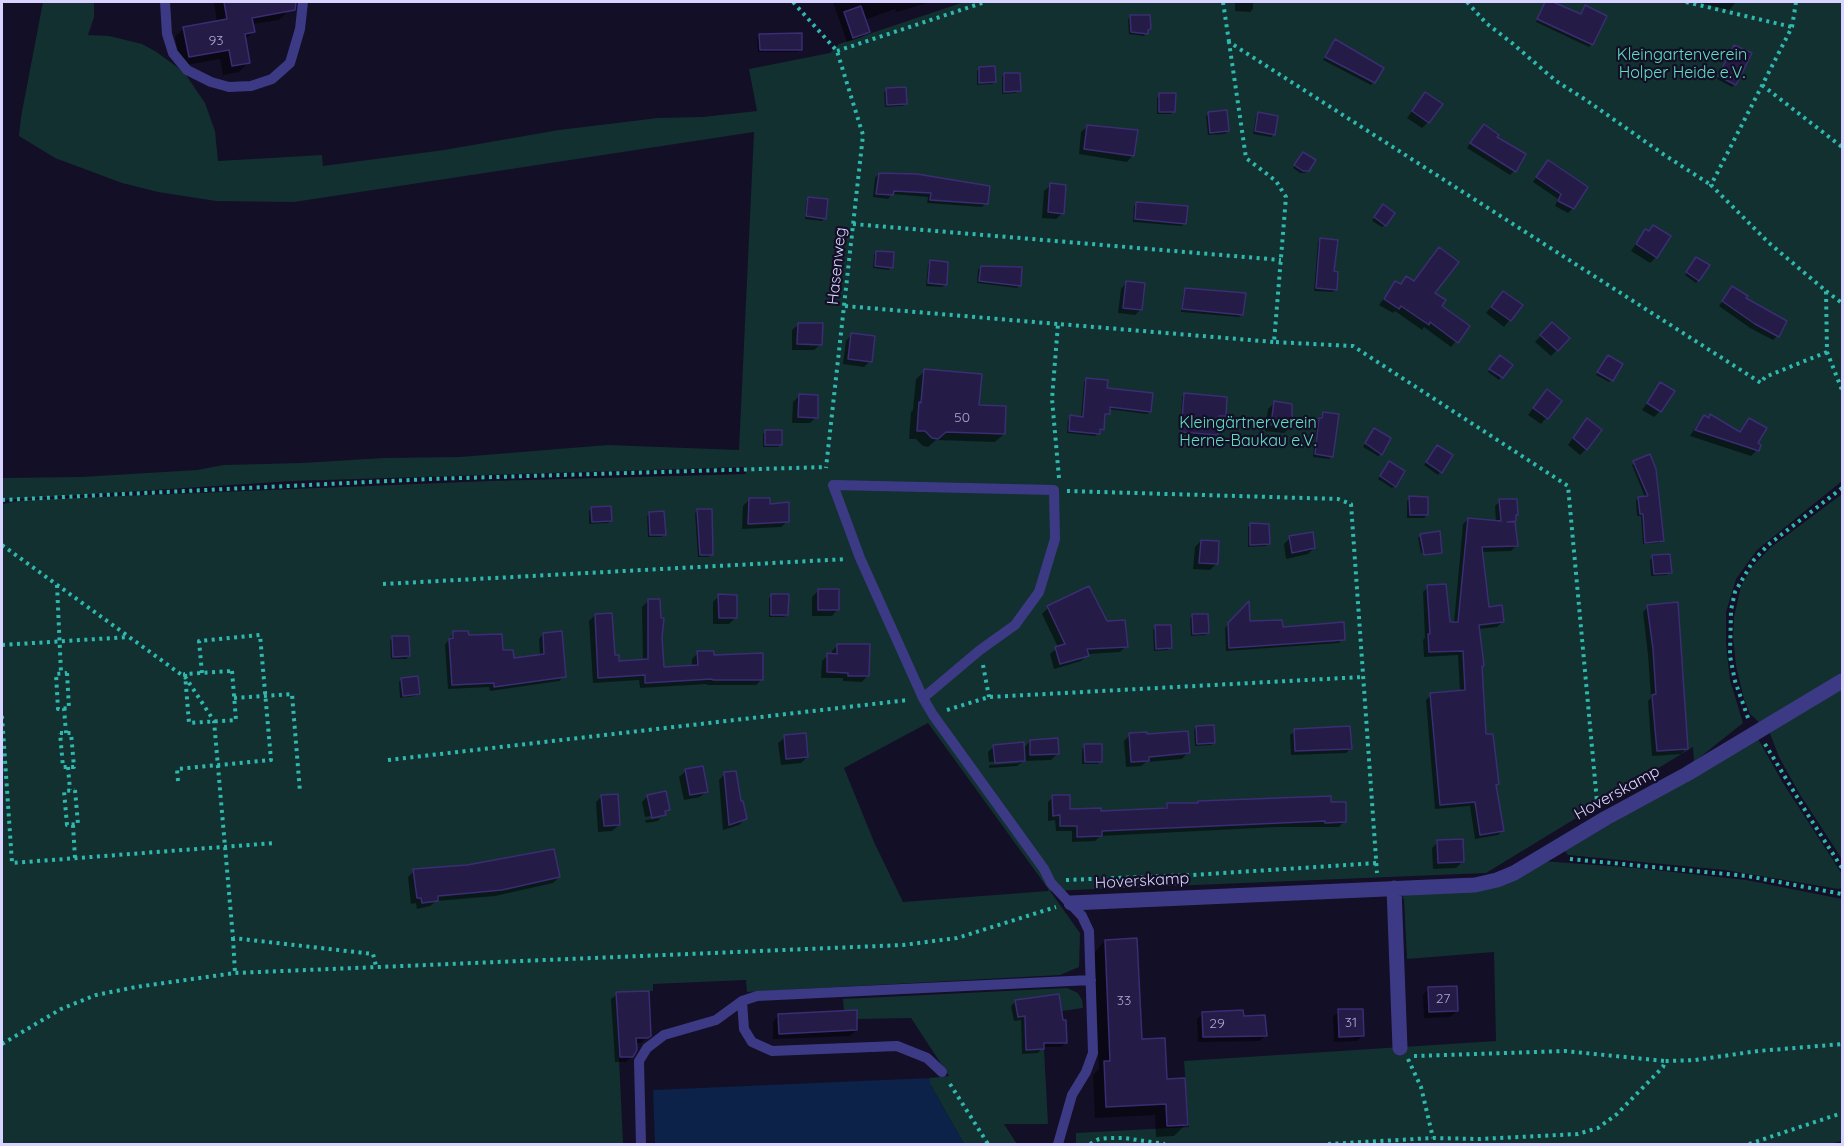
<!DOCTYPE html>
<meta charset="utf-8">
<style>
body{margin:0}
#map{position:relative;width:1844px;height:1146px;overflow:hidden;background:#130f26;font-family:Quicksand,sans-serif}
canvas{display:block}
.frame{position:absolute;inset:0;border:3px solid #d9d4ff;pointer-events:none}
</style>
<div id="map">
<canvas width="1844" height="1146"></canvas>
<div class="frame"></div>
</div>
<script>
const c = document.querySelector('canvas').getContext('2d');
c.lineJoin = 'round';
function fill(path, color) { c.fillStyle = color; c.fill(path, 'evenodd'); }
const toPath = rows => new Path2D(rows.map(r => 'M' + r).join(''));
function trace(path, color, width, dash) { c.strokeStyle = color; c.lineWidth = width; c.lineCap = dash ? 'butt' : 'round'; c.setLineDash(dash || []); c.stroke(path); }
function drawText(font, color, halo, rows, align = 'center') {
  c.font = font + ' Quicksand,sans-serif'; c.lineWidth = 4.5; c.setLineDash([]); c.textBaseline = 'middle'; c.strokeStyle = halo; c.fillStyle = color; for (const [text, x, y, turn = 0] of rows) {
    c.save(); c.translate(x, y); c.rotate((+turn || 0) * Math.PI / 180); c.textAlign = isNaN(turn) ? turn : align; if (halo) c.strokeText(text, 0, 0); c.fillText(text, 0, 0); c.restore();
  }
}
const green = toPath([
 [43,2,94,2,94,17,88,35,109,36,142,44,155,51,177,67,186,75,205,103,215,131,218,161,322,155,323,166,444,150,559,130,658,118,703,117,757,111,749,69,830,53,839,44,964,2,1842,2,1842,481,1757,550,1736,579,1726,612,1726,644,1730,680,1743,723,1694,762,1693,747,1486,873,1050,891,1080,933,1079,967,1060,975,747,992,746,980,653,984,653,991,616,992,623,1144,2,1144,2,504,25,500,490,481,746,474,746,467,292,481,2,500,2,478,81,477,197,470,224,465,302,463,384,458,460,457,608,445,739,450,754,132,294,202,216,201,158,192,122,183,55,158,19,136,21,117],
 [928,723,1049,890,1048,891,903,902,874,842,844,768],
 [1842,494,1842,675,1760,723,1750,714,1744,699,1736,666,1733,638,1734,617,1741,586,1752,567,1770,548],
 [1842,687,1842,859,1799,793,1779,757,1769,731],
 [1757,737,1783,783,1842,874,1842,888,1838,889,1725,870,1568,855,1565,851],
 [1542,861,1637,868,1746,880,1842,899,1842,1141,1829,1144,1076,1144,1076,1133,1189,1127,1184,1061,1496,1041,1494,952,1407,959,1404,899,1402,898,1405,895],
 [1067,988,1078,993,1082,1000,1083,1008,1062,1011,1059,994,1016,1000,1018,1017,1032,1015,1026,1050,1044,1049,1048,1124,1004,1124,1017,1144,964,1144,930,1084,930,1078,949,1076,911,1018,857,1019,857,1010,844,1011,843,999]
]);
const water = toPath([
 [930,1078,930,1084,964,1144,655,1144,653,1090]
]);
const shadow = toPath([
 [214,2,286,2,288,11,279,20,252,24,253,32,244,41,248,63,239,72,223,75,220,59,180,66,175,37,184,28,217,22],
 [833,2,931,2,896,12,895,9,864,20,868,32,862,37,847,42],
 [1235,2,1253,2,1253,9,1250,12,1235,11],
 [1545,2,1550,2,1580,16,1583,10,1592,44,1589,47,1536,22],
 [1704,2,1736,2,1729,10,1704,4],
 [1131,17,1147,31,1144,36,1129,34,1128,19],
 [760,35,800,49,798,52,758,52,757,38],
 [1333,43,1382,68,1371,85,1323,60],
 [1734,47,1735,84,1732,87,1717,79],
 [979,69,995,82,992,84,977,85,977,71],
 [1004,74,1019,90,1016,93,1002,94,1002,77],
 [887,90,906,104,903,106,885,107,884,92],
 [1160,95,1174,111,1171,114,1157,114,1157,98],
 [1420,100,1428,122,1422,128,1407,118],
 [1209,114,1228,131,1225,134,1208,135,1206,116],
 [1259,114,1274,134,1271,137,1253,134,1256,116],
 [1088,126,1133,155,1127,162,1079,154,1081,132],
 [1479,130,1495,138,1514,171,1510,175,1467,148],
 [1300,157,1308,170,1305,173,1300,173,1293,168],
 [1544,166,1573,208,1568,213,1555,206,1558,199,1533,182],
 [879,174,986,203,982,207,927,203,928,197,892,194,888,199,873,197,875,178],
 [1051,185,1063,213,1056,219,1042,218,1044,191],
 [809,199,825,218,822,221,805,219,806,202],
 [1136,204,1185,223,1182,226,1133,222,1134,206],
 [1381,209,1385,225,1382,227,1372,221],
 [1645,231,1656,257,1650,263,1631,251],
 [1320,240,1332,273,1336,289,1333,292,1314,291,1318,242],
 [876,252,891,267,889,270,873,268,874,255],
 [1434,254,1433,293,1440,306,1468,327,1451,347,1424,327,1422,330,1395,311,1393,313,1379,305,1395,283,1400,285,1407,278,1413,282],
 [1694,261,1698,280,1696,283,1685,275],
 [931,262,945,284,943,287,926,286,928,265],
 [981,267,1019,285,1017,288,977,283,978,270],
 [1127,282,1141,309,1135,315,1118,313,1121,289],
 [1732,288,1777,336,1773,340,1750,328,1719,306],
 [1185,290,1242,315,1239,317,1181,312,1183,293],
 [1503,293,1520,306,1504,327,1486,313],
 [799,324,821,344,814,350,792,350,792,330],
 [1552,324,1568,338,1551,356,1535,342],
 [852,334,870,361,864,367,843,364,846,341],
 [1497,359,1511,365,1499,380,1488,372],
 [1606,359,1612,380,1609,382,1596,375],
 [925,371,978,406,1004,434,995,442,936,440,928,447,923,446,916,439,909,439,911,412,913,410,916,379],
 [1087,379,1106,390,1150,412,1147,414,1108,409,1108,414,1103,416,1103,429,1095,436,1067,433,1068,420,1071,417,1081,418,1084,382],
 [1661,384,1660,411,1654,417,1642,410],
 [1184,394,1225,416,1222,418,1218,418,1216,435,1214,437,1180,434,1182,397],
 [799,396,816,417,810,423,792,423,793,402],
 [1541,397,1560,401,1541,424,1528,415],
 [1274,403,1290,427,1284,433,1265,431,1268,409],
 [1323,413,1332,456,1329,459,1313,457,1317,422],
 [1711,416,1739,433,1749,420,1757,450,1751,456,1690,436,1698,423,1704,417,1708,419],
 [1581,426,1586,449,1580,455,1568,445],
 [765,432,781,444,778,447,763,447,763,434],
 [1372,432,1381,454,1378,456,1363,447],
 [1434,450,1451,456,1438,475,1424,465],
 [1649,456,1662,540,1659,543,1643,544,1641,516,1637,516,1636,501,1638,498,1645,497,1632,465],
 [1389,462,1395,486,1392,488,1378,479],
 [1410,498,1427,515,1424,518,1407,518,1407,501],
 [749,500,769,505,788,521,781,527,742,529,743,506],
 [1500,501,1514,517,1516,546,1511,551,1481,552,1488,608,1502,622,1497,627,1478,629,1485,736,1497,784,1495,786,1503,830,1498,835,1475,839,1470,806,1435,809,1426,700,1431,695,1460,692,1458,655,1424,657,1423,640,1425,638,1423,592,1428,587,1449,623,1454,623,1463,524,1469,519,1496,522,1495,506],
 [591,508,611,520,608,523,589,524,589,511],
 [698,510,711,554,709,557,698,557,695,513],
 [650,514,664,534,662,537,648,537,647,516],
 [1251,525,1268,543,1266,546,1248,547,1248,527],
 [1421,535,1440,551,1421,553,1418,538],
 [1290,538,1314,548,1308,554,1286,559,1284,544],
 [1201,541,1216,564,1210,570,1193,569,1195,547],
 [1653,557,1670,572,1667,575,1651,576,1650,560],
 [818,591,838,609,832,616,812,616,812,597],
 [719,596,735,618,729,624,713,624,713,602],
 [772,596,787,615,784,617,769,617,769,598],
 [648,601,661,637,663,668,692,667,692,659,698,653,712,657,762,679,756,685,707,685,707,684,640,688,639,680,593,683,589,621,595,615,613,657,618,663,643,661,642,607],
 [1248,605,1248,623,1343,639,1339,643,1226,651,1225,628],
 [1648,607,1686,749,1681,754,1652,756,1648,701,1651,698,1648,655,1643,612],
 [1048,608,1106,622,1126,646,1120,652,1088,654,1081,661,1054,669,1050,654,1058,647,1042,614],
 [1193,615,1208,633,1205,635,1191,636,1190,618],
 [1156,627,1170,647,1168,650,1154,651,1153,630],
 [454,632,502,652,512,659,540,656,539,639,543,634,564,676,559,681,490,691,489,687,448,689,445,645],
 [393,638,409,656,406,659,391,659,390,641],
 [838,645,868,675,862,682,843,681,843,678,821,678,822,661,828,655,832,655,832,651],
 [401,679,418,693,415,696,400,698,399,682],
 [1196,727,1214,743,1211,745,1195,746,1194,730],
 [1295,731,1351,748,1346,753,1291,755,1290,735],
 [1130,735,1188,752,1182,759,1146,762,1141,766,1126,767,1124,741],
 [785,737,807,757,801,763,781,765,778,743],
 [1030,741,1057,754,1051,760,1023,761,1017,766,989,768,989,765,1019,763,1019,760,989,762,988,752,994,746,1023,749],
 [1085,746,1101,761,1098,764,1082,764,1082,749],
 [686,771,707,791,700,797,684,800,679,777],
 [725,774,740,803,745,819,739,825,723,830,719,780],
 [602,796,619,825,612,831,598,832,596,802],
 [648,796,668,810,664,814,645,817,642,802],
 [1053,797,1069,811,1100,812,1163,809,1168,805,1330,804,1344,821,1339,827,1277,827,1100,836,1095,841,1072,842,1072,831,1056,831,1055,820,1048,821,1048,802],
 [664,814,658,821,646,823,645,820,661,818],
 [1438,842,1462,862,1456,868,1433,869,1432,848],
 [414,871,559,877,553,883,495,896,436,901,430,906,417,909,416,903,411,904,408,877],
 [1105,941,1140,1041,1166,1080,1186,1124,1174,1136,1156,1137,1155,1115,1095,1118,1093,1075,1099,1069,1094,953],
 [1429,988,1457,1011,1450,1017,1424,1018,1423,995],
 [617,994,649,1035,641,1043,635,1043,632,1056,626,1062,615,1062,611,999],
 [1016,1001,1066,1042,1061,1047,1043,1047,1038,1053,1022,1054,1021,1020,1014,1021,1011,1006],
 [1339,1011,1363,1035,1357,1041,1334,1042,1333,1017],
 [1203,1014,1242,1017,1265,1035,1260,1041,1198,1042,1197,1019],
 [779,1015,856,1030,850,1036,773,1039,773,1022]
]);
const building = toPath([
 [224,2,296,2,295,10,252,18,255,32,245,34,250,63,232,66,229,50,189,57,183,27,227,19,224,2],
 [1545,2,1553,2,1581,14,1585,5,1607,16,1593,45,1537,19,1545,2],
 [861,6,870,32,853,38,844,12,861,6],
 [1130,15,1150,15,1151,29,1148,30,1148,34,1131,32,1130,15],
 [802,33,802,50,760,50,759,34,802,33],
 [1335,39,1384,68,1375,83,1325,57,1335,39],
 [1734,45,1752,53,1736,85,1718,76,1734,45],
 [995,66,996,82,979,83,979,67,995,66],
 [1004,73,1020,73,1021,91,1004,92,1004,73],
 [906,87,907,104,887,105,886,88,906,87],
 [1425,92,1443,104,1429,123,1412,111,1425,92],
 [1159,93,1176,93,1175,112,1159,112,1159,93],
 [1227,110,1229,131,1210,133,1208,112,1227,110],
 [1258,112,1278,116,1275,135,1255,131,1258,112],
 [1484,124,1499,135,1497,137,1526,154,1516,172,1470,143,1484,124],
 [1087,125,1138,130,1134,156,1084,149,1087,125],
 [1303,152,1316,160,1309,171,1303,171,1294,165,1303,152],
 [1548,160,1588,187,1574,209,1558,201,1561,194,1536,177,1548,160],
 [879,173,917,174,990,186,988,204,930,200,931,193,894,191,893,195,876,194,879,173],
 [1050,183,1066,185,1064,214,1048,212,1050,183],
 [808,197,828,199,826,219,806,216,808,197],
 [1136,202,1188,206,1186,224,1135,219,1136,202],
 [1383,204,1395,213,1386,226,1374,217,1383,204],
 [1653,225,1671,236,1657,258,1636,244,1645,229,1649,231,1653,225],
 [1320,238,1338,240,1334,271,1338,272,1337,290,1316,288,1320,238],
 [1439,247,1459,262,1435,293,1446,300,1442,306,1470,326,1458,343,1430,322,1429,325,1401,306,1399,309,1384,299,1395,281,1401,284,1406,276,1414,281,1439,247],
 [876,251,894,252,893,268,875,266,876,251],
 [1696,257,1710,265,1699,281,1686,272,1696,257],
 [930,260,948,262,947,285,928,283,930,260],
 [981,266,1022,267,1021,286,979,281,981,266],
 [1126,281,1145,283,1142,310,1123,308,1126,281],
 [1732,286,1748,296,1746,298,1787,321,1779,337,1755,324,1722,301,1732,286],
 [1185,288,1246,293,1243,315,1182,309,1185,288],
 [1503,291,1523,305,1511,321,1491,307,1503,291],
 [1552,322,1570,338,1558,351,1540,335,1552,322],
 [798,323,823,323,822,345,797,344,798,323],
 [851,333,875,336,872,362,848,359,851,333],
 [1500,355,1513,365,1503,378,1489,369,1500,355],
 [1608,355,1623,364,1613,381,1597,372,1608,355],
 [924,369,982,374,979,405,1006,406,1005,434,946,432,938,439,932,438,925,431,917,431,919,402,921,403,924,369],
 [1086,378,1108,380,1107,388,1153,393,1151,412,1110,407,1110,414,1105,414,1104,430,1100,429,1100,434,1069,431,1070,415,1083,417,1086,378],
 [1660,382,1675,391,1661,412,1647,403,1660,382],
 [1547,389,1562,401,1548,419,1533,408,1547,389],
 [1184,393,1227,397,1226,416,1219,416,1218,435,1181,432,1184,393],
 [799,394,818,395,818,418,798,417,799,394],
 [1274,401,1292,404,1292,428,1271,425,1274,401],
 [1323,412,1339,414,1333,457,1315,454,1319,418,1322,418,1323,412],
 [1710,414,1740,432,1749,418,1767,428,1758,443,1761,445,1759,451,1695,430,1704,415,1709,418,1710,414],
 [1587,418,1602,430,1587,450,1573,438,1587,418],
 [1374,428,1391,438,1382,455,1365,443,1374,428],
 [765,430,782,430,782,445,765,445,765,430],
 [1437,445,1453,455,1442,473,1426,462,1437,445],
 [1650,454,1656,469,1664,541,1645,543,1643,514,1640,514,1638,497,1648,496,1633,461,1650,454],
 [1389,461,1405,471,1396,487,1380,476,1389,461],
 [1409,496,1428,497,1428,515,1410,515,1409,496],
 [749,498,770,498,770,504,789,502,789,522,748,524,749,498],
 [1499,499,1517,499,1518,515,1516,515,1516,521,1507,522,1515,522,1518,546,1482,547,1489,607,1502,605,1504,622,1479,625,1484,666,1482,666,1486,734,1493,734,1499,784,1496,785,1504,831,1480,835,1475,802,1440,805,1430,693,1465,690,1463,651,1429,652,1428,634,1430,634,1427,585,1446,584,1450,622,1458,622,1468,518,1501,521,1499,499],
 [611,506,612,521,592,522,591,507,611,506],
 [697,509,712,509,713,555,700,555,697,509],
 [664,511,666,535,650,535,649,512,664,511],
 [1250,523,1269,524,1270,544,1250,545,1250,523],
 [1440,531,1442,553,1424,555,1420,534,1440,531],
 [1313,532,1315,548,1292,553,1289,536,1313,532],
 [1201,540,1219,541,1218,564,1199,563,1201,540],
 [1670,554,1672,573,1654,574,1652,555,1670,554],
 [1089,586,1107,621,1125,620,1128,647,1087,649,1089,656,1060,664,1055,647,1065,644,1047,606,1089,586],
 [818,589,839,589,839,610,818,610,818,589],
 [718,594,737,595,737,618,719,618,718,594],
 [771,594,789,594,788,615,771,615,771,594],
 [648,599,660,599,661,618,664,618,662,637,664,667,698,665,697,651,714,651,714,655,763,653,763,680,713,680,712,679,645,683,645,675,598,678,595,614,612,613,615,655,619,655,619,661,648,659,648,599],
 [1249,601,1250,621,1282,620,1283,627,1344,622,1345,640,1229,648,1228,623,1249,601],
 [1678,602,1688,749,1657,751,1652,695,1656,694,1653,649,1647,605,1678,602],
 [1192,614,1208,614,1209,633,1193,634,1192,614],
 [1155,625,1171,625,1172,648,1156,649,1155,625],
 [453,631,468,631,469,635,502,634,503,650,513,650,514,658,544,654,543,633,562,631,566,677,494,687,494,683,452,685,449,639,453,638,453,631],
 [392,636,409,636,410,656,393,657,392,636],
 [837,644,870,644,869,676,848,676,848,673,827,672,827,653,837,654,837,644],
 [418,676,420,694,403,696,401,678,418,676],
 [1214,725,1215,743,1197,744,1196,726,1214,725],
 [1350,726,1352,749,1295,751,1294,729,1350,726],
 [1188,731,1190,753,1149,757,1149,761,1131,762,1129,733,1147,732,1147,734,1188,731],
 [806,733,808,757,786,759,784,735,806,733],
 [1058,738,1059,754,1030,755,1030,740,1058,738],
 [1024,742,1025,761,995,763,993,745,1024,742],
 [1084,744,1102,744,1102,762,1085,762,1084,744],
 [703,766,708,792,690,795,685,769,703,766],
 [736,771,741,801,743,801,747,819,729,825,724,772,736,771],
 [666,791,670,810,665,811,666,815,652,818,647,795,666,791],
 [618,794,620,825,604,826,601,795,618,794],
 [1052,795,1070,795,1070,809,1101,808,1101,811,1167,808,1167,803,1198,803,1198,801,1331,796,1331,802,1346,802,1346,822,1325,823,1325,821,1102,831,1102,836,1077,837,1077,826,1060,826,1060,815,1053,816,1052,795],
 [1463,839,1464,862,1438,863,1437,840,1463,839],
 [554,849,560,877,502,890,438,896,438,901,422,903,421,898,417,898,413,869,467,865,554,849],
 [1137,938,1142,1039,1165,1038,1167,1079,1185,1078,1188,1125,1167,1126,1166,1104,1106,1107,1104,1061,1110,1061,1105,940,1137,938],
 [1457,986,1458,1011,1429,1012,1428,987,1457,986],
 [649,991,651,1036,648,1038,636,1038,637,1050,633,1057,620,1057,616,992,649,991],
 [1059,994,1063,1020,1066,1020,1067,1043,1044,1043,1044,1049,1026,1050,1025,1016,1018,1017,1015,1000,1059,994],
 [1338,1009,1363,1009,1364,1036,1339,1037,1338,1009],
 [857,1010,857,1030,779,1034,778,1014,857,1010],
 [1243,1010,1244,1016,1265,1015,1267,1036,1203,1037,1202,1012,1243,1010]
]);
const path = toPath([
 [793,2,837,51,863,135,826,468],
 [1223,2,1229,42],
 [1467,2,1486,23,1512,43,1556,81,1586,100,1663,154,1711,185],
 [1686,2,1792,27],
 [1796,2,1792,27,1711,185,1769,243,1826,291,1827,352,1842,390],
 [837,51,985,2],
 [1762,85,1842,147],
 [853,224,1281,260],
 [1826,291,1842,303],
 [845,306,1058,324],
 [1059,478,1052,399,1058,324,1274,342],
 [1067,491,1338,499,1351,504,1377,873],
 [2,500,430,479,826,467],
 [2,545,186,678,214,721,233,938,373,954,376,966],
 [383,584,847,559],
 [57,585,61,673],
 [2,645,129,637],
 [983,665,989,697],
 [232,671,236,720,189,723,185,674,232,671],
 [67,673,69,708,58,709,56,674,67,673],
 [234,698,292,694,300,792],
 [64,708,66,733],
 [947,710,989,697,1363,677],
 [2,716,12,863,275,843],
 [1748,718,1735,681,1730,656,1731,610,1735,592,1753,561,1768,545,1842,488],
 [60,733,71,733,74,767,63,767,60,733],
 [1765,744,1808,815,1842,868],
 [388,760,908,700],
 [68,767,70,790],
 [178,781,177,769,271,760,260,635,199,641,202,673],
 [75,790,78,824,67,825,64,791,75,790],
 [1599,806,1597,802,1568,486,1353,346,1274,342,1286,197,1276,181,1246,158,1229,42,1761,383,1765,377,1827,352],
 [73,825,75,858],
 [1570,859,1747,876,1842,894],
 [1066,880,1193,875,1377,863],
 [233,938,235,973],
 [2,1044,61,1009,96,995,136,987,235,973,903,945,957,938,1056,907],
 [1414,1056,1565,1051,1665,1061],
 [1408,1059,1421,1087,1433,1138],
 [950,1084,988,1144],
 [1090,1144,1099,1139,1109,1138,1124,1138,1165,1144],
 [1328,1144,1433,1138,1479,1139,1578,1134,1598,1128,1617,1114,1663,1067,1665,1061,1695,1060,1758,1051,1842,1044],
 [1749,1144,1842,1113]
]);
const service = toPath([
 [165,2,167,34,173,53,187,70,211,82,229,87,251,86,272,79,290,63,300,29,303,2],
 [923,698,980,650,1015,625,1039,592,1055,539,1054,490,833,485,860,558,923,698,933,715,1044,869,1051,883,1082,916,1089,931,1093,1053,1086,1072,1072,1095,1058,1144],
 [742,1001,744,1029,752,1042,772,1051,897,1046,927,1058,942,1072],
 [641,1144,639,1061,647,1048,664,1035,716,1020,742,1001,757,996,1091,980]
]);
const minor = toPath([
 [1394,888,1400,1048],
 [1071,903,1475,885,1497,880,1514,873,1606,818,1687,774,1842,681]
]);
const numberNames = [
 ["93",216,41],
 ["50",962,418],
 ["27",1443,999],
 ["33",1124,1001],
 ["31",1351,1023],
 ["29",1217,1024]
];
const parkNames = [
 ["Kleingartenverein",1682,55],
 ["Holper Heide e.V.",1682,73],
 ["Kleingärtnerverein",1248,423],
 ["Herne-Baukau e.V.",1248,441]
];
const streetNames = [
 ["Hasenweg",837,266,-84],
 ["Hoverskamp",1617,793,-29],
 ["Hoverskamp",1142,881,-3]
];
fill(green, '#12302f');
fill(water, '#0c2248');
fill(shadow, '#0007');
fill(building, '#241b47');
trace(building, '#3b2d73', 1.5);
trace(path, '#2fb8b0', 4, [3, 4.5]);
trace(service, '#3d3a85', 10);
trace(minor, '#3d3a85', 15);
drawText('14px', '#aca6d1', null, numberNames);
drawText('16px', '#5fe0c0', '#130f26', parkNames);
drawText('16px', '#d9d4ff', '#130f26', streetNames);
</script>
